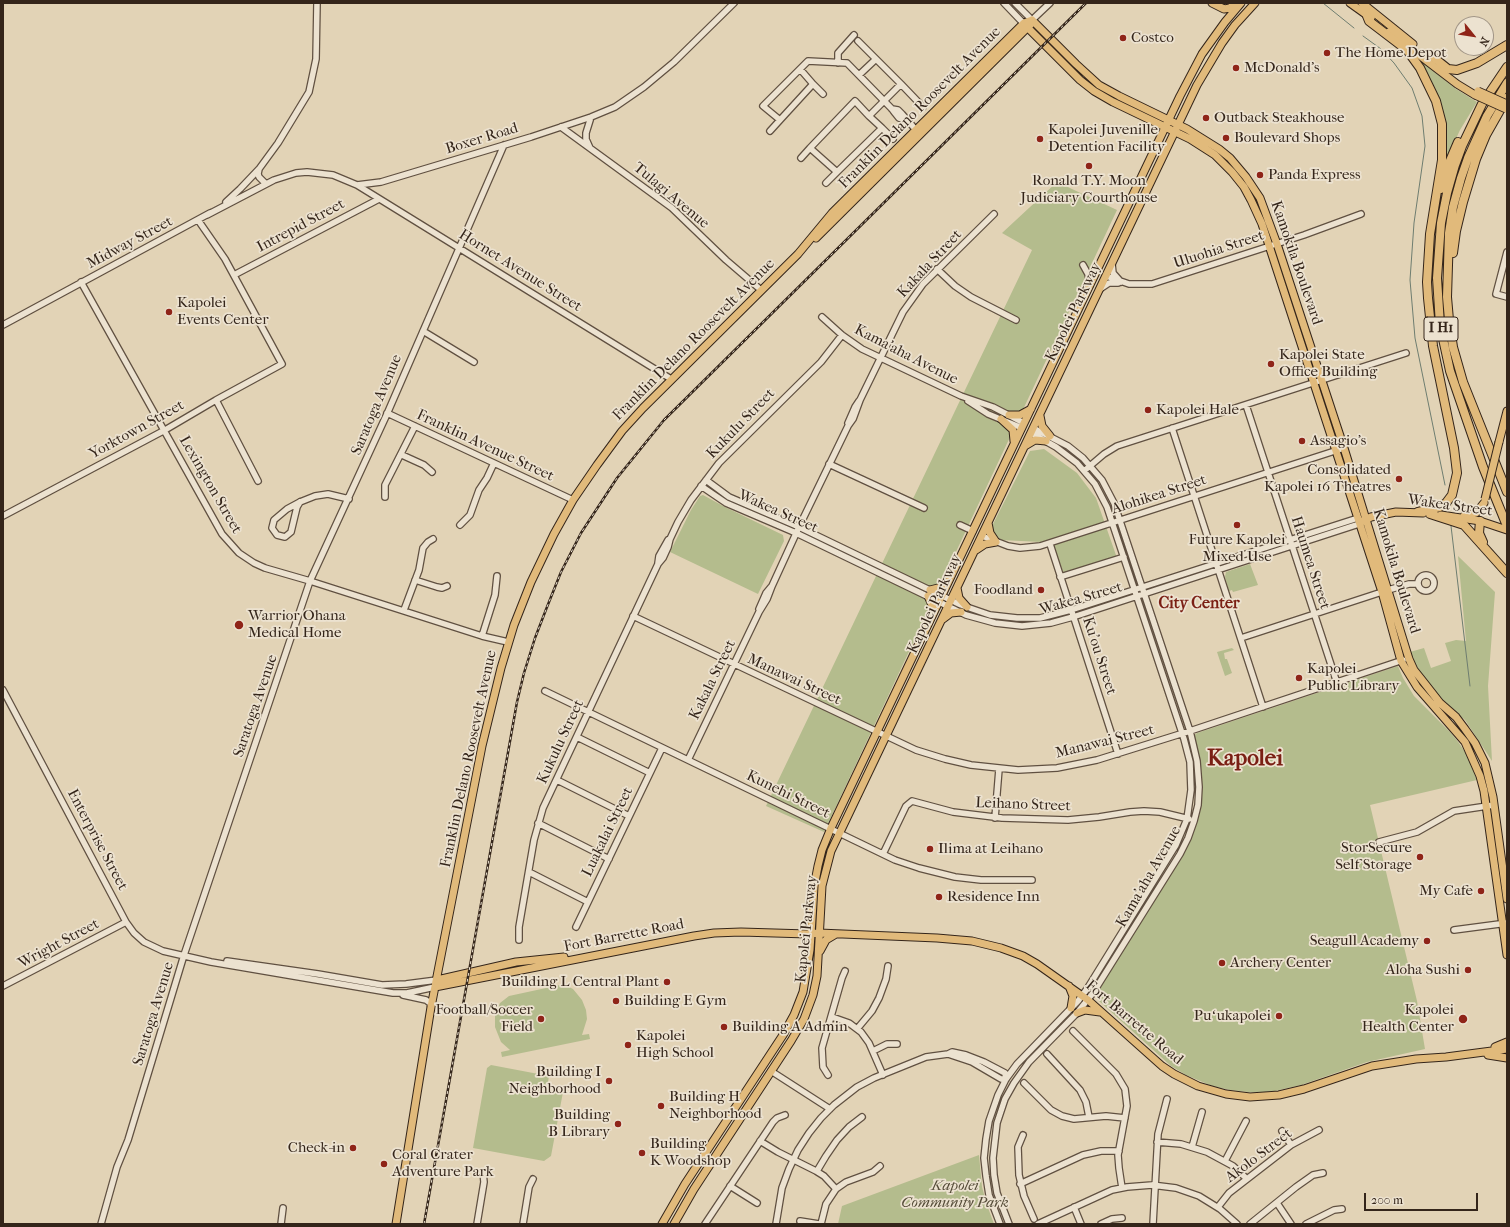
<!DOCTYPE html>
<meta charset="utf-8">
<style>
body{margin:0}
#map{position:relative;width:1510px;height:1227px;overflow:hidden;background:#e2d3b6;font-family:"IM FELL French Canon",serif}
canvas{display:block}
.frame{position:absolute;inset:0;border:4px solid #34251a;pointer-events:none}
.north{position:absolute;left:1454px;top:16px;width:40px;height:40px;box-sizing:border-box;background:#ece2d0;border:1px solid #a29687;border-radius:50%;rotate:120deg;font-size:11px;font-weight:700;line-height:16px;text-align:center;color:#34251a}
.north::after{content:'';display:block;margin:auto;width:14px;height:18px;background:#8f2418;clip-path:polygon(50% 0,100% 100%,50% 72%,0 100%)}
.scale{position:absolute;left:1364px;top:1193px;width:114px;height:18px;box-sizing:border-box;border:2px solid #34251a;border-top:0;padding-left:5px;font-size:12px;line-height:14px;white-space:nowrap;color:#34251a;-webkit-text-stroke:3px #ece2d0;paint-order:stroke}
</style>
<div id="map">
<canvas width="1510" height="1227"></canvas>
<div class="frame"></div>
<div class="north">N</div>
<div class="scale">200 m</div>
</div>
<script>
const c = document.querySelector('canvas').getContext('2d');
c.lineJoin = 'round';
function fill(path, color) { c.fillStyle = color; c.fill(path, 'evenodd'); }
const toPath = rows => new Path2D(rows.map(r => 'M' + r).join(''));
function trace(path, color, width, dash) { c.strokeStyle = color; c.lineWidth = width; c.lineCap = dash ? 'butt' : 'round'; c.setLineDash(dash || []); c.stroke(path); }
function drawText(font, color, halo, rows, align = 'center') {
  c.font = font + ' "IM FELL French Canon",serif'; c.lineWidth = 3.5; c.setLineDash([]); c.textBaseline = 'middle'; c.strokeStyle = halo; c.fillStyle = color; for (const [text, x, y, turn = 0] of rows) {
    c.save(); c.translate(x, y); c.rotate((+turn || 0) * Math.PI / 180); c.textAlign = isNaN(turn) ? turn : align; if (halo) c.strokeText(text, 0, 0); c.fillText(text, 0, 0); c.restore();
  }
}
const green = toPath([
 [1413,55,1456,89,1477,102,1460,130,1448,156,1442,174,1442,119],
 [1057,182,1117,210,824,832,766,806,1032,250,1002,233],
 [1044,449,1077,473,1096,498,1117,558,1065,577,1051,539,1041,542,1001,540,990,530,1030,451],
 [703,495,725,507,783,535,784,541,758,594,670,552,691,510,700,496],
 [1458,556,1495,592,1488,686,1492,761,1465,720,1449,707,1422,677,1410,652,1424,648,1431,668,1451,661,1445,643,1456,640,1466,641],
 [1250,564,1258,585,1233,592,1232,590,1229,591,1225,577,1226,572],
 [1232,648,1234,650,1224,653,1225,659,1227,659,1232,673,1225,676,1217,652],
 [1398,666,1403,678,1414,696,1451,733,1459,743,1467,755,1477,780,1370,805,1417,1001,1425,1049,1367,1062,1301,1085,1275,1091,1257,1093,1230,1090,1212,1086,1186,1075,1171,1066,1099,1001,1096,992,1178,861,1199,804,1193,736,1197,733],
 [560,985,567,986,573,989,582,1000,586,1010,587,1019,582,1035,589,1034,590,1039,502,1057,501,1052,510,1050,501,1042,495,1027,495,1015,500,1003,509,996],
 [491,1065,549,1076,547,1088,563,1092,551,1156,544,1161,473,1148,487,1068],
 [979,1155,982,1187,987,1205,994,1224,838,1224,842,1206]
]);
const stream = toPath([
 [1323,3,1354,28],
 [1363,36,1381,49,1394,63,1412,88,1422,116,1425,146,1414,223,1410,280,1415,338,1445,485],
 [1451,526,1470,686]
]);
const minor = toPath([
 [1004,3,1026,26],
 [1015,3,1032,20,1050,3],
 [858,41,901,84],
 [838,63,838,53,854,35],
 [800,69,813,84],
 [859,75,876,59],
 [823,94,813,84,780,120,763,106,808,61,847,63,892,109,895,113,899,118,906,120],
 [892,109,898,110,902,114,916,130],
 [869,116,855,101,810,148,837,172,882,128,869,116,901,84,923,107],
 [561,127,672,208,726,260,761,290],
 [882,128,893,139],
 [770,131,780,120],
 [590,148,586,139,586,133,591,117],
 [801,158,810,148],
 [826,183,837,172],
 [266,184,259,177,258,174,259,169,278,143,309,92,316,59,317,3],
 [357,185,671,379],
 [226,202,240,189,259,169],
 [207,215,274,180,296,173,307,172,333,175,357,185,381,182,531,137,591,117,615,107,644,87,674,62,734,3],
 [1507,252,1496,294,1507,297],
 [1112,264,1113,273,1121,282],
 [1083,265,1088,274,1090,285],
 [937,269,955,286,971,297,1016,320],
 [234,275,379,199],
 [1106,276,1129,284,1152,284,1304,235,1361,214],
 [81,282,222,534,239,553,254,563,265,568,310,581,482,636,508,642],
 [1100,289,1109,283,1118,283],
 [822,317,842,335,862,349,961,396,993,407,1024,423],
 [3,325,210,213],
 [423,331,474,362],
 [216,400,258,481],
 [968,401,988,414,1022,428],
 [1246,405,1337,683],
 [387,413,573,500],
 [848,423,855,407,859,401],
 [1172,428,1263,707],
 [402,455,424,465,432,472],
 [829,464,924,508],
 [1084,471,1104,454,1117,446,1406,353],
 [706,480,729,497,799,527,961,605,990,615,1017,618,1040,618,1071,610,1358,518],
 [701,486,726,503,796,533,966,615,995,623,1022,626,1051,623,1073,617,1359,524],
 [385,497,385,485,415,426],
 [300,502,297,507,291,532,285,537,277,535,272,528,274,520,287,509,300,502,315,496,328,494,349,499],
 [3,516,165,430,216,400,282,364,225,259,198,220],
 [460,525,470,515,479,490,487,478,494,463],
 [960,525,973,531],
 [982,536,1008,546,1020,548,1040,546,1344,448],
 [1050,544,1118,754],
 [658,563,659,556,668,540],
 '1418 583a8 8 0 1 1 16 0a8 8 0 1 1-16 0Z',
 [1060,577,1124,557],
 [415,580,437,587,442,588,447,586],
 [759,609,766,593,771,587],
 [404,610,419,570,423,548,428,542,433,539],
 [633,616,916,750,945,759,971,765,1018,770,1057,768,1097,760,1190,731,1403,660],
 [482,636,495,595,497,576],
 [1241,638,1388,590,1409,584,1418,584],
 [3,690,126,922,134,933,144,942,163,951,211,962,393,993,407,993,435,987],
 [545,691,895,860,919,868,955,877,981,880,1032,880],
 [577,737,650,773],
 [688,760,759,612,767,599,772,586,799,527,848,426,853,419,860,400,903,312,923,284,994,214],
 [557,780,629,816],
 [995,818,999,769],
 [538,823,609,859],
 [1379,842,1417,832,1454,811,1494,805],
 [883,854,906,806,912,801,953,812,1002,818,1068,820,1099,817,1130,812,1144,811,1160,812,1189,819],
 [529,872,588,902],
 [576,927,662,748],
 [1454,930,1507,923],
 [519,940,519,927,534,840,543,808,658,564,663,558,668,547,670,539,678,522,691,500,719,463,821,362,842,335],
 [227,961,318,974,382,985,406,984,437,980],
 [3,986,126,922],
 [403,995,426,1000,430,1003,431,1007],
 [832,1017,849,1023,861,1032,869,1043,883,1075],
 [857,1029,872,1011,879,998,886,979,888,966],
 [1073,1031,1116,1074,1125,1089,1127,1106,1118,1155,1119,1168,1122,1188],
 [873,1051,887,1044,897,1044],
 [948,1054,972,1062,1001,1079,1006,1079],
 [1047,1054,1080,1090,1086,1102,1089,1117],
 [771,1071,830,1109],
 [828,1075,823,1067,822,1048,842,978,845,971],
 [1024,1083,1051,1110,1062,1116,1074,1119,1106,1116,1125,1118],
 [1282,1131,1291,1145],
 [1023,1135,1018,1147,1019,1175,1024,1196,1034,1219],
 [760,1141,778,1152,816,1171,824,1176,836,1189],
 [1157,1142,1181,1144,1207,1152,1233,1166,1247,1179],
 [1192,1147,1202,1112],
 [1225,1161,1246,1121],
 [817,1171,826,1156,837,1140,849,1127,862,1117],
 [1020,1184,1083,1155,1101,1151,1119,1151],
 [730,1186,757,1203],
 [1277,1203,1291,1224],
 [1074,1207,1081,1224],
 [1218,1207,1229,1193,1291,1145,1319,1130],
 [800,1221,819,1224],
 [101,1224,117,1167,128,1140,184,955,310,581,387,414,504,145],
 [281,1224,283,1208],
 [477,1224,484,1182,483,1172],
 [523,1224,529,1187,533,1179],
 [705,1224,773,1122,777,1118,785,1115],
 [776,1224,782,1188,789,1169,798,1150,809,1133,821,1118,834,1105,857,1087,874,1078,926,1057,948,1054,952,1052,966,1055,984,1062,1005,1073,1006,1079],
 [821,1224,826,1204,836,1189,846,1182,873,1172,880,1166],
 [1000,1224,989,1195,986,1176,984,1158,986,1139,989,1121,998,1095,1006,1079,1017,1064,1078,1001,1087,989,1176,845,1187,819,1191,790,1190,762,1184,739,1107,507,1095,484,1077,463,1056,447,1031,433],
 [1009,1224,997,1193,994,1175,993,1158,997,1123,1005,1099,1014,1083,1029,1062,1077,1013,1093,993,1180,854,1188,838,1194,821,1198,805,1199,787,1197,761,1190,731,1114,503,1102,480,1083,458,1068,446,1033,428],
 [1038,1224,1112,1190,1127,1187,1152,1185,1176,1188,1199,1196,1220,1209,1237,1224],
 [1101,1224,1112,1219,1122,1218],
 [1153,1224,1158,1134,1167,1099],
 [1250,1224,1296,1187,1313,1175,1323,1173],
 [1306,1224,1334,1210,1342,1209]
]);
const major = toPath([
 [1212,3,1224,9,1230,8,1235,3],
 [1350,3,1371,18],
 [1362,3,1413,44],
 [1032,20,1076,64,1099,85,1119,96,1187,129,1219,149,1230,158,1246,177,1260,198,1277,244,1344,448,1409,659,1414,670,1422,680,1440,703,1456,717,1465,729,1475,743,1485,763,1493,797,1507,899],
 [1028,28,1080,80,1094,91,1113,102,1190,139,1215,155,1232,172,1244,187,1251,200,1262,224,1336,451,1382,592,1401,661,1417,687,1465,742,1480,776,1484,791,1507,955],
 [1389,32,1457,84,1475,95],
 [816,238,1030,25],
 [1009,415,1020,415,1031,409],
 [1040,416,1042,426,1050,436],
 [1001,419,1013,430,1014,441],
 [1499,442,1507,411],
 [1025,446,1035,440,1046,441],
 [1441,515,1480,521,1507,530],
 [1464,516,1476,513,1484,503],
 [1363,521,1371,517,1396,512,1423,513],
 [988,523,990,533,996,542],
 [976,550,985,544,996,542],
 [957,588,959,598,967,607],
 [930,590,942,587,947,582],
 [928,596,932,605,932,615],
 [943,619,951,613,961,612],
 [820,951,826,940,836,934],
 [437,980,516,962,564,957],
 [1069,986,1073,996,1071,1008],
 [435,987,694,936,714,933,741,932,808,934,819,933,937,938,972,941,1001,948,1023,956,1037,964,1088,1000,1162,1066,1174,1074,1198,1086,1226,1094,1250,1097,1279,1095,1304,1089,1372,1066,1416,1059,1446,1057,1507,1049],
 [1077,1013,1085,1010,1100,1012],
 [1495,1047,1507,1042],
 [1488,1055,1507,1058],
 [396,1224,431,1007,482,746,501,668,514,625,531,582,554,534,573,500,597,465,622,431,643,408,798,254,832,213,1024,23,1032,20],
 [662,1224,685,1184,783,1035,794,1015,803,992,810,950,814,887,818,866,822,850,831,828,1180,96,1202,54,1225,22,1241,3],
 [674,1224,694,1189,791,1041,804,1019,813,995,817,976,822,886,831,851,1197,85,1222,43,1235,25,1255,3]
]);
const highway = toPath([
 [1367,16,1369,21,1407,50,1420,68,1436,101,1442,124,1442,160,1430,234,1427,282,1428,298,1433,346,1454,448,1457,473,1452,495,1446,503,1440,507,1418,512],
 [1428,56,1433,57,1448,69,1457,70,1477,63,1507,45],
 [1507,67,1482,104,1462,146,1455,165,1447,193,1441,223,1437,278,1440,325,1450,371,1483,467,1507,526],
 [1507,83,1487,116,1468,158,1461,178,1453,207,1449,233,1447,297,1449,320,1453,347,1463,382,1507,492],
 [1441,189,1449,163,1458,142],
 [1453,253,1456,231,1463,202,1476,159,1486,135,1507,98],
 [1430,514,1464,525,1507,573],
 [1480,521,1479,533,1483,542]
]);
const rail = toPath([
 [424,1224,517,702,524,673,535,638,547,607,561,572,581,533,617,478,664,420,1086,3]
]);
const majorBridge = toPath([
 [1478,91,1507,104],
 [1475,95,1506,109],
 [1485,499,1499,442]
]);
const markers = [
 [1123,38,4,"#8f2418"],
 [1327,53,4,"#8f2418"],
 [1236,68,4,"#8f2418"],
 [1206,118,4,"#8f2418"],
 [1226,138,4,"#8f2418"],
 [1040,139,4,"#8f2418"],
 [1089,166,4,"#8f2418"],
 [1260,175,4,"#8f2418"],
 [169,312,4,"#8f2418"],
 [1271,364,4,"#8f2418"],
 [1148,410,4,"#8f2418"],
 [1302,441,4,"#8f2418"],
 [1399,479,4,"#8f2418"],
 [1237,525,4,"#8f2418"],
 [1041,590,4,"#8f2418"],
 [239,625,5,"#8f2418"],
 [1299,678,4,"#8f2418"],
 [930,849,4,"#8f2418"],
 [1420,857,4,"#8f2418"],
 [1481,891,4,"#8f2418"],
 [939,897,4,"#8f2418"],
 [1427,941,4,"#8f2418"],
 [1222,963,4,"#8f2418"],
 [1468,970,4,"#8f2418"],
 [667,982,4,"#8f2418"],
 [616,1001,4,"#8f2418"],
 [1279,1016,4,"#8f2418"],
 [541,1019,4,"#8f2418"],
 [1463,1019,5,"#8f2418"],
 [724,1027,4,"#8f2418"],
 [628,1045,4,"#8f2418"],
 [609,1081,4,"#8f2418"],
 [661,1106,4,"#8f2418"],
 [618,1124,4,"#8f2418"],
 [353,1148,4,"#8f2418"],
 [642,1153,4,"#8f2418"],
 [384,1164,4,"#8f2418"]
];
const shields = [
 [1441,329,34]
];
const shieldNames = [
 ["I H1",1441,329]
];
const poiNames = [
 ["Costco",1131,38],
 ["The Home Depot",1335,53],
 ["McDonald's",1244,68],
 ["Outback Steakhouse",1214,118],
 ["Kapolei Juvenille",1048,130],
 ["Detention Facility",1048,147],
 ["Boulevard Shops",1234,138],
 ["Panda Express",1268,175],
 ["Ronald T.Y. Moon",1089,181,"center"],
 ["Judiciary Courthouse",1089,198,"center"],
 ["Kapolei",177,303],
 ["Events Center",177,320],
 ["Kapolei State",1279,355],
 ["Office Building",1279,372],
 ["Kapolei Hale",1156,410],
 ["Assagio's",1310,441],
 ["Consolidated",1391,470,"right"],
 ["Kapolei 16 Theatres",1391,487,"right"],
 ["Future Kapolei",1237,540,"center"],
 ["Mixed Use",1237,557,"center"],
 ["Foodland",1033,590,"right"],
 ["Warrior Ohana",248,616],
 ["Medical Home",248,633],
 ["Kapolei",1307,669],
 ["Public Library",1307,686],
 ["StorSecure",1412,848,"right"],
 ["Self Storage",1412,865,"right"],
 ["Ilima at Leihano",938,849],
 ["My Cafe",1473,891,"right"],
 ["Residence Inn",947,897],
 ["Seagull Academy",1419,941,"right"],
 ["Archery Center",1230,963],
 ["Aloha Sushi",1460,970,"right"],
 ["Building L Central Plant",659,982,"right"],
 ["Building E Gym",624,1001],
 ["Football/Soccer",533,1010,"right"],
 ["Field",533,1027,"right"],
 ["Kapolei",1454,1010,"right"],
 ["Health Center",1454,1027,"right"],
 ["Puʻukapolei",1271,1016,"right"],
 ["Building A Admin",732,1027],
 ["Kapolei",636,1036],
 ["High School",636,1053],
 ["Building I",601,1072,"right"],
 ["Neighborhood",601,1089,"right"],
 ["Building H",669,1097],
 ["Neighborhood",669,1114],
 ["Building",610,1115,"right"],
 ["B Library",610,1132,"right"],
 ["Building",650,1144],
 ["K Woodshop",650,1161],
 ["Check-in",345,1148,"right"],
 ["Coral Crater",392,1155],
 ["Adventure Park",392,1172]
];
const streetNames = [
 ["Franklin Delano Roosevelt Avenue",920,108,-45],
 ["Boxer Road",482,139,-17],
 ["Tulagi Avenue",671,196,40],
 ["Intrepid Street",301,226,-28],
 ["Midway Street",130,243,-28],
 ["Uluohia Street",1219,250,-18],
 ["Kamokila Boulevard",1296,263,71],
 ["Kakala Street",930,264,-47],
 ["Hornet Avenue Street",520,271,32],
 ["Kapolei Parkway",1074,312,-64],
 ["Franklin Delano Roosevelt Avenue",694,340,-45],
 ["Kama'aha Avenue",906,355,27],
 ["Saratoga Avenue",377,405,-67],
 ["Kukulu Street",741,424,-46],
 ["Yorktown Street",137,430,-29],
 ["Franklin Avenue Street",485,446,25],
 ["Lexington Street",210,485,60],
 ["Alohikea Street",1159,495,-18],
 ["Wakea Street",1450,506,8],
 ["Wakea Street",778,512,24],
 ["Haumea Street",1310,563,72],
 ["Kamokila Boulevard",1396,571,73],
 ["Wakea Street",1081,599,-16],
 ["Kapolei Parkway",935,604,-65],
 ["Ku'ou Street",1099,656,72],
 ["Kakala Street",713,680,-64],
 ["Manawai Street",794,680,25],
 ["Saratoga Avenue",256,706,-71],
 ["Kukulu Street",561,742,-65],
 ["Manawai Street",1105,742,-14],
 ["Franklin Delano Roosevelt Avenue",469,759,-78],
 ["Kunehi Street",788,795,26],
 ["Leihano Street",1023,805,2],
 ["Luakalai Street",608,832,-64],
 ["Enterprise Street",97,840,62],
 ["Kama'aha Avenue",1149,877,-60],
 ["Kapolei Parkway",807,929,-84],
 ["Fort Barrette Road",624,936,-11],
 ["Wright Street",59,944,-28],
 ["Saratoga Avenue",154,1014,-73],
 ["Fort Barrette Road",1134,1023,40],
 ["Akolo Street",1259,1156,-37]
];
const parkNames = [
 ["Kapolei",955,1186],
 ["Community Park",955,1203]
];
const neighbourhoodNames = [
 ["City Center",1199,604]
];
const townNames = [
 ["Kapolei",1245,759]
];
fill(green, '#b4bc8d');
trace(stream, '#6e7d70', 1);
trace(minor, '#605041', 8);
trace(major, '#34251a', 9);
trace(highway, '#34251a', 10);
trace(minor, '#ece2d0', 5.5);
trace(major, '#e1ba7b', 7);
trace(highway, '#e1ba7b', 8);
trace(rail, '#34251a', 2.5);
trace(rail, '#ece2d0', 1, [3]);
trace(majorBridge, '#34251a', 9, []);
trace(majorBridge, '#e1ba7b', 7);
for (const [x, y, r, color] of markers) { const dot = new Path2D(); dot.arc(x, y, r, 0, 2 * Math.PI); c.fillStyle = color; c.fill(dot); trace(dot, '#ece2d0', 1.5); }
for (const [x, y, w] of shields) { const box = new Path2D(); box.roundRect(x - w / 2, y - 12, w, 24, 3); c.fillStyle = '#ece2d0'; c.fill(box); trace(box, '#34251a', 1); }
drawText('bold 14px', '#34251a', null, shieldNames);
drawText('15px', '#34251a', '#ece2d0', poiNames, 'left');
drawText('15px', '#34251a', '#ece2d0', streetNames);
drawText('italic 15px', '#544b37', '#ece2d0', parkNames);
drawText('bold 16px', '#7a1f14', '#ece2d0', neighbourhoodNames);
drawText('bold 23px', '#7a1f14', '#ece2d0', townNames);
</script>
